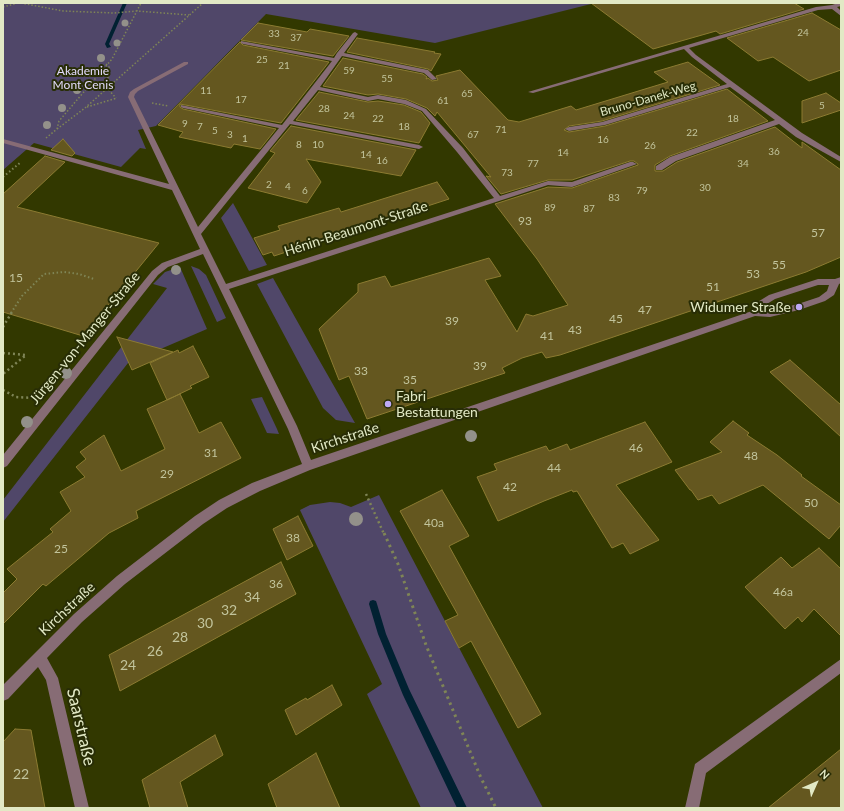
<!DOCTYPE html>
<meta charset="utf-8">
<style>
body{margin:0}
#map{position:relative;width:844px;height:811px;overflow:hidden;background:#323800;font-family:Lato,sans-serif}
canvas{display:block}
.frame{position:absolute;inset:0;border:4px solid #e2e9c5;pointer-events:none}
.north{position:absolute;left:796px;top:763px;width:40px;height:40px;-webkit-text-stroke:3px #282d06;paint-order:stroke;rotate:45deg;font-size:11px;font-weight:700;line-height:16px;text-align:center;color:#e2e9c5}
.north::after{content:'';display:block;margin:auto;width:14px;height:18px;background:#e2e9c5;clip-path:polygon(50% 0,100% 100%,50% 72%,0 100%)}
</style>
<div id="map">
<canvas width="844" height="811"></canvas>
<div class="frame"></div>
<div class="north">N</div>
</div>
<script>
const c = document.querySelector('canvas').getContext('2d');
c.lineJoin = 'round';
function fill(path, color) { c.fillStyle = color; c.fill(path, 'evenodd'); }
const toPath = rows => new Path2D(rows.map(r => 'M' + r).join(''));
function trace(path, color, width, dash) { c.strokeStyle = color; c.lineWidth = width; c.lineCap = dash ? 'butt' : 'round'; c.setLineDash(dash || []); c.stroke(path); }
function drawText(font, color, halo, rows, align = 'center') {
  c.font = font + ' Lato,sans-serif'; c.lineWidth = 4; c.setLineDash([]); c.textBaseline = 'middle'; c.strokeStyle = halo; c.fillStyle = color; for (const [text, x, y, turn = 0] of rows) {
    c.save(); c.translate(x, y); c.rotate((+turn || 0) * Math.PI / 180); c.textAlign = isNaN(turn) ? turn : align; if (halo) c.strokeText(text, 0, 0); c.fillText(text, 0, 0); c.restore();
  }
}
const green = toPath([
 [3,3,595,3,435,43,266,14,156,126,138,130,146,149,140,148,121,167,34,143,3,170],
 [233,203,267,265,249,271,221,218],
 [191,266,199,269,206,275,226,318,217,322],
 [180,267,207,329,128,363,3,522,3,500,167,288,153,284,165,272],
 [273,278,310,344,355,423,336,420,323,408,257,284],
 [262,397,277,429,279,434,267,433,251,399],
 [379,495,445,621,543,808,421,808,367,694,382,684,300,510,310,505,330,502,340,503,351,507]
]);
const stream = toPath([
 [123,3,127,3,109,44,111,47,107,48,105,44,123,3],
 [373,600,376,601,377,604,386,634,409,689,467,808,457,808,403,695,378,634,369,604,370,601,373,600]
]);
const building = toPath([
 [591,3,794,3,804,9,720,34,716,31,653,49,591,3],
 [812,13,841,30,841,70,809,81,773,57,758,61,727,38,812,13],
 [258,23,307,32,310,29,349,36,333,56,241,40,258,23],
 [357,38,435,52,434,53,441,54,431,71,428,69,347,52,357,38],
 [240,42,243,45,329,62,281,123,180,104,180,107,183,109,276,129,260,149,234,144,231,148,179,137,183,132,158,125,240,42],
 [343,58,423,74,427,77,426,79,428,78,432,81,438,80,436,76,460,70,508,120,519,122,571,106,576,110,668,82,654,72,688,62,720,85,602,121,569,126,564,130,569,132,605,126,727,89,768,121,670,156,655,165,655,171,663,171,677,162,775,127,802,148,802,142,841,170,841,257,806,272,560,355,546,358,542,352,522,358,502,368,505,373,367,419,349,376,339,380,319,329,358,292,358,284,385,276,391,287,489,258,501,276,485,280,517,332,526,314,533,316,568,305,537,259,495,204,548,187,572,188,638,165,638,164,634,161,630,161,572,180,548,180,501,194,486,176,491,177,437,112,435,116,427,108,406,99,378,94,368,95,323,86,343,58],
 [319,92,368,102,378,101,404,105,421,112,430,123,419,143,296,120,319,92],
 [826,93,841,103,841,110,802,123,802,101,826,93],
 [291,126,416,150,401,176,306,159,321,182,307,203,248,188,275,153,270,151,291,126],
 [63,139,75,153,72,156,51,150,63,139],
 [45,156,65,162,17,207,159,243,83,336,3,312,3,194,45,156],
 [437,182,449,199,274,256,272,252,263,255,254,238,280,230,278,226,339,208,341,212,437,182],
 [117,337,173,352,132,370,117,337],
 [193,346,209,377,190,386,192,388,167,400,150,363,178,350,179,353,193,346],
 [790,360,841,405,841,437,770,372,790,360],
 [180,394,199,433,221,422,241,458,136,511,138,518,109,533,46,586,43,584,3,624,3,593,17,579,7,569,53,532,50,529,71,511,60,492,85,477,76,467,86,459,80,452,104,435,121,471,165,449,147,409,180,394],
 [733,421,749,433,747,435,777,455,802,475,801,476,841,505,841,525,829,539,763,485,719,504,712,495,698,500,691,490,690,490,675,470,722,452,710,442,733,421],
 [645,422,672,462,616,485,659,540,630,554,623,543,612,548,577,491,573,492,572,490,544,501,498,521,477,477,497,470,494,464,546,446,549,451,567,444,570,450,645,422],
 [442,490,469,536,449,546,541,714,518,728,471,641,459,648,445,621,458,615,400,511,442,490],
 [298,516,313,546,287,560,273,529,298,516],
 [819,548,841,569,841,636,814,609,802,622,798,617,785,629,745,587,781,557,792,568,819,548],
 [281,562,296,594,120,691,109,655,281,562],
 [332,685,342,705,296,735,285,710,306,698,307,700,332,685],
 [15,729,31,730,45,808,3,808,3,742,15,729],
 [215,735,223,755,180,782,188,808,150,808,142,780,215,735],
 [841,749,841,808,768,808,841,749],
 [316,753,340,808,277,808,268,784,316,753]
]);
const pathFar3 = toPath([
 [21,3,63,11,114,13,137,11,189,15],
 [3,7,18,3],
 [106,64,109,67,107,88,116,98],
 [152,103,168,106],
 [87,107,117,98],
 [57,129,85,108,203,3],
 [46,138,57,129,59,121,112,59,141,3]
]);
const pathFar2 = toPath([
 [3,177,21,162],
 [11,313,22,296,44,274,64,272,79,274,94,279]
]);
const pathFar1 = toPath([
 [3,327,12,312],
 [3,353,26,355,3,374],
 [3,390,16,397,33,398],
 [366,494,384,534]
]);
const path = toPath([
 [384,533,398,564,426,645,481,778,496,808]
]);
const minor = toPath([
 [838,3,841,3,841,6,837,7,841,11,841,16,832,9,818,10,689,48,696,55,802,133,841,157,841,162,796,137,779,124,676,161,662,170,656,170,656,166,670,157,775,120,730,87,605,125,569,131,565,129,569,127,602,122,727,84,692,57,684,49,533,93,528,92,816,7,832,5,838,3],
 [355,32,358,34,344,53,428,70,437,79,432,80,424,73,342,56,320,87,368,97,378,95,406,100,426,109,463,148,500,196,548,181,572,182,630,162,633,162,637,164,572,187,548,185,229,289,297,426,311,460,752,311,756,303,769,295,818,279,835,279,841,277,841,283,839,284,834,295,825,301,799,310,770,317,755,316,310,470,260,491,227,508,203,524,125,584,82,622,47,658,58,678,89,808,75,808,46,680,38,667,8,699,3,701,3,685,74,614,117,576,195,516,219,500,252,483,302,464,288,429,203,254,168,267,158,275,7,466,3,468,3,455,152,271,162,263,200,249,172,190,3,143,3,139,169,184,128,97,130,92,134,89,184,62,188,62,188,64,138,91,135,94,134,97,198,227,279,128,183,108,181,107,181,105,282,125,332,61,243,44,241,43,241,41,334,58,337,53,353,33,355,32],
 [318,90,368,101,378,99,404,104,422,111,457,152,494,198,226,284,201,234,290,124,419,149,423,147,419,145,293,121,318,90],
 [818,285,829,285,827,291,819,297,798,304,770,311,761,310,762,307,775,299,818,285],
 [841,659,841,673,706,773,699,808,685,808,695,764,841,659]
]);
const trees = [
 [125,23,3.5],
 [117,43,3.5],
 [101,58,4],
 [90,73,4],
 [77,90,4],
 [62,108,4],
 [47,125,4],
 [176,270,5],
 [66,373,6],
 [27,422,6],
 [471,436,6],
 [356,519,7]
];
const markers = [
 [799,307,4,"#bea9f5"],
 [388,404,4,"#bea9f5"]
];
const farNumbernames = [
 ["24",803,33],
 ["33",274,34],
 ["37",296,38],
 ["25",262,60],
 ["21",284,66],
 ["59",349,71],
 ["55",387,79],
 ["11",206,91],
 ["65",467,94],
 ["17",241,100],
 ["61",443,101],
 ["5",822,106],
 ["28",324,109],
 ["24",349,116],
 ["22",378,119],
 ["18",733,119],
 ["9",185,124],
 ["7",200,127],
 ["18",404,127],
 ["71",501,130],
 ["5",215,131],
 ["22",692,133],
 ["3",230,135],
 ["67",473,135],
 ["1",245,139],
 ["16",603,140],
 ["8",299,145],
 ["10",318,145],
 ["26",650,146],
 ["36",774,152],
 ["14",563,153],
 ["14",366,155],
 ["16",382,161],
 ["77",533,164],
 ["34",743,164],
 ["73",507,173],
 ["2",269,185],
 ["4",288,187],
 ["30",705,188],
 ["6",305,191],
 ["79",642,191],
 ["83",614,198],
 ["89",550,208],
 ["87",589,209]
];
const farParknames = [
 ["Akademie",83,71],
 ["Mont Cenis",83,85]
];
const farStreetnames = [
 ["Bruno-Danek-Weg",648,99,-16]
];
const numberNames = [
 ["93",525,221],
 ["57",818,233],
 ["55",779,265],
 ["53",753,274],
 ["15",16,278],
 ["51",713,287],
 ["47",645,310],
 ["45",616,319],
 ["39",452,321],
 ["43",575,330],
 ["41",547,336],
 ["39",480,366],
 ["33",361,371],
 ["35",410,380],
 ["46",636,448],
 ["31",211,453],
 ["48",751,456],
 ["44",554,468],
 ["29",167,474],
 ["42",510,487],
 ["50",811,503],
 ["40a",434,523],
 ["38",293,538],
 ["25",61,549],
 ["36",276,584],
 ["46a",783,592]
];
const streetNames = [
 ["Hénin-Beaumont-Straße",356,229,-18],
 ["Jürgen-von-Manger-Straße",85,338,-51],
 ["Kirchstraße",345,438,-18],
 ["Kirchstraße",67,609,-43]
];
const poiNames = [
 ["Widumer Straße",791,307],
 ["Fabri",396,396,"left"],
 ["Bestattungen",396,412,"left"]
];
const nearNumbernames = [
 ["34",252,597],
 ["32",229,610],
 ["30",205,623],
 ["28",180,637],
 ["26",155,651],
 ["24",128,665],
 ["22",21,774]
];
const nearStreetnames = [
 ["Saarstraße",81,727,77]
];
fill(green, '#504769');
fill(stream, '#012132');
fill(building, '#64571f');
trace(building, '#8c7b31', 1);
trace(pathFar3, '#7f8556', 1.5, [1.5, 2]);
trace(pathFar2, '#7f8556', 2, [1.5, 2.5]);
trace(pathFar1, '#7f8556', 2.5, [2, 3]);
trace(path, '#7f8556', 3, [2.5, 4]);
fill(minor, '#876c75');
c.fillStyle = '#93918a';
for (const [x, y, r] of trees) { c.beginPath(); c.arc(x, y, r, 0, 2 * Math.PI); c.fill(); }
for (const [x, y, r, color] of markers) { const dot = new Path2D(); dot.arc(x, y, r, 0, 2 * Math.PI); c.fillStyle = color; c.fill(dot); trace(dot, '#282d06', 1.5); }
drawText('10px', '#c2c49c', null, farNumbernames);
drawText('12px', '#e2dafb', '#282d06', farParknames);
drawText('12px', '#e2e9c5', '#282d06', farStreetnames);
drawText('12px', '#c2c49c', null, numberNames);
drawText('14px', '#e2e9c5', '#282d06', streetNames);
drawText('14px', '#e2e9c5', '#282d06', poiNames, 'right');
drawText('14px', '#c2c49c', null, nearNumbernames);
drawText('17px', '#e2e9c5', '#282d06', nearStreetnames);
</script>
